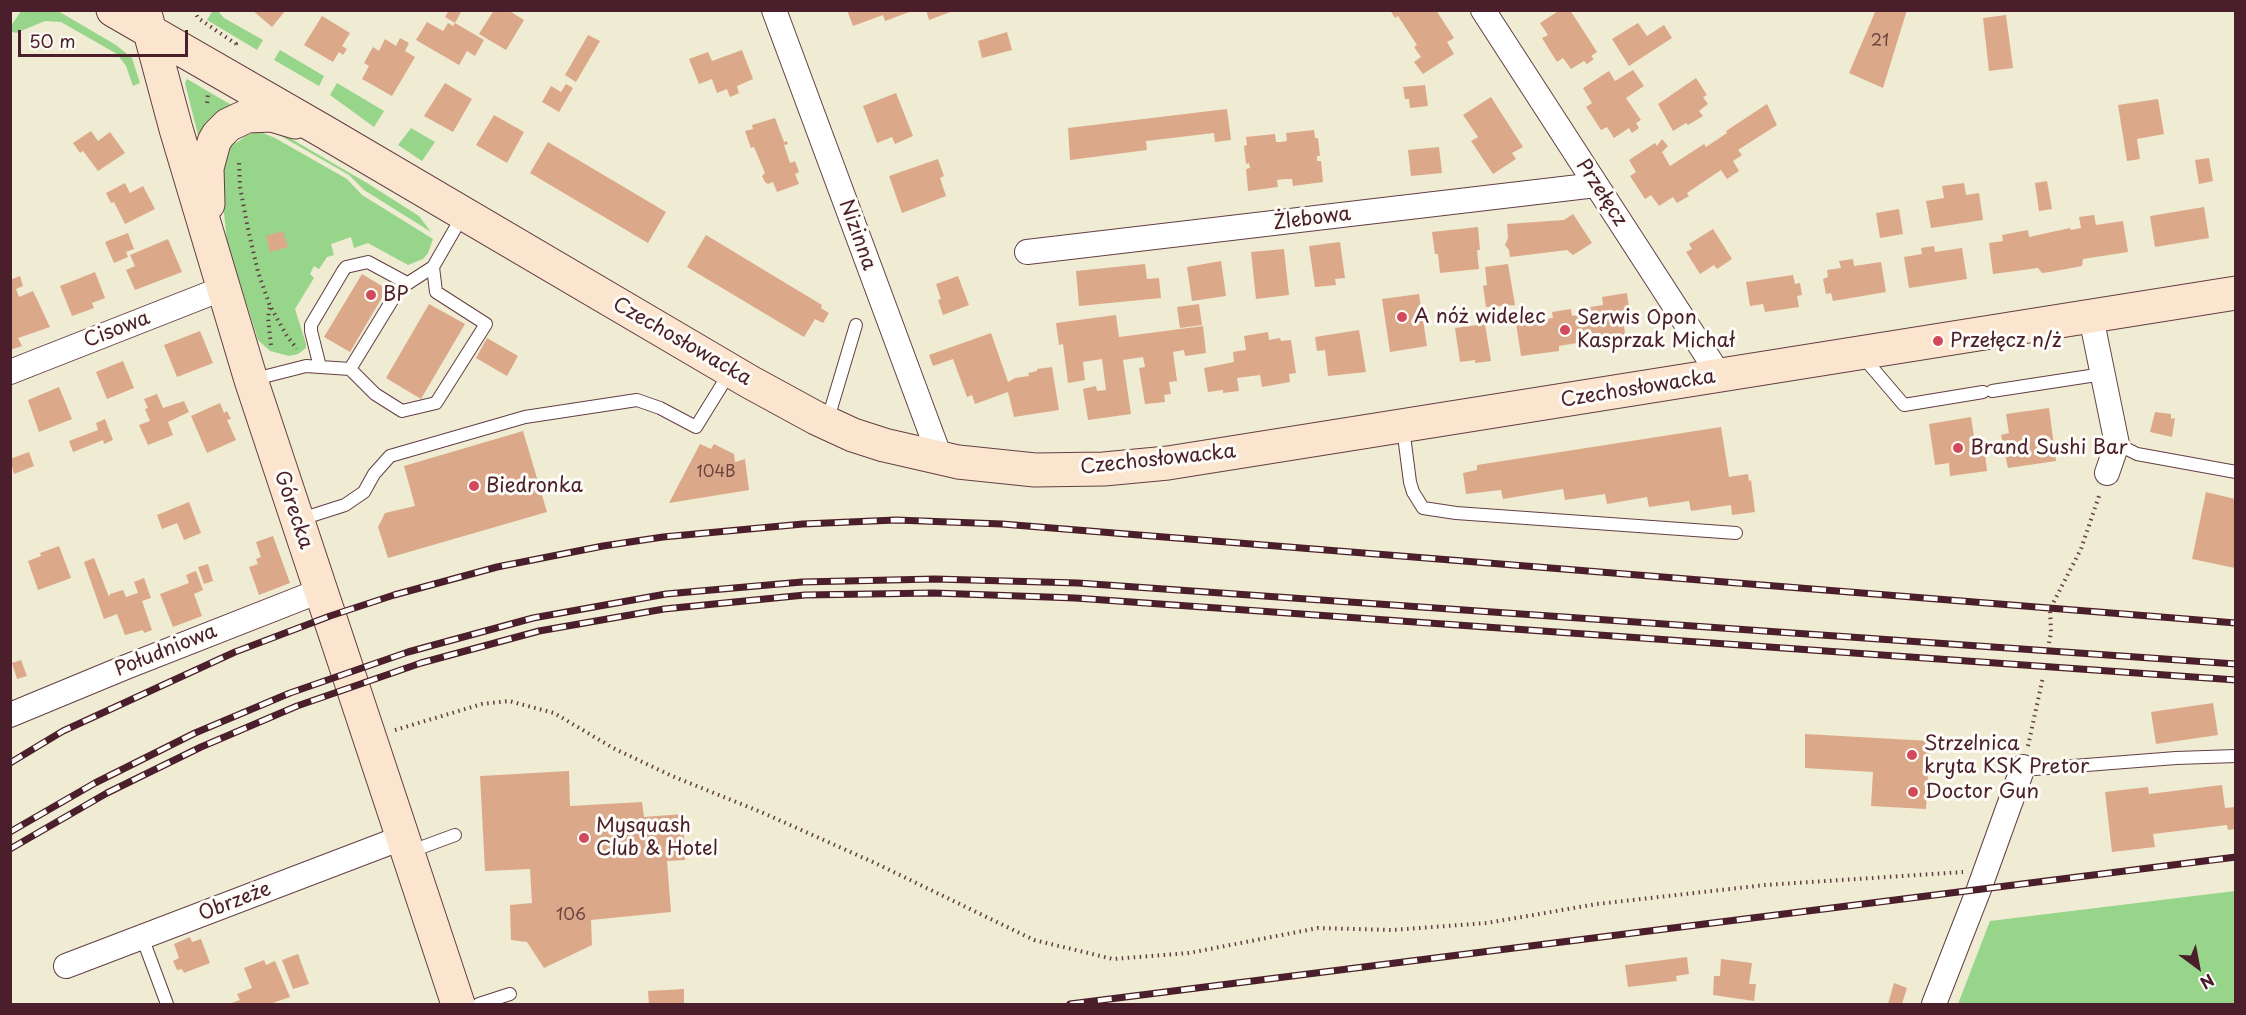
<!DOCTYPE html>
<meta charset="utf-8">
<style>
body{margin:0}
#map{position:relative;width:2246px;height:1015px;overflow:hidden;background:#f0ebd3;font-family:"Playpen Sans",sans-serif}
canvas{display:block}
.frame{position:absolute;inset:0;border:12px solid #4a1f2b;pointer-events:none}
.north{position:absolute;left:2168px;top:937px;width:60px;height:60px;-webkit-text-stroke:4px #fdfcf7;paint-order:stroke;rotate:148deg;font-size:16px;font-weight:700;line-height:24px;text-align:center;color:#4a1f2b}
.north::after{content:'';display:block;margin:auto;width:21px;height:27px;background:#4a1f2b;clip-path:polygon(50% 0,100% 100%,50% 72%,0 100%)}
.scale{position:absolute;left:18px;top:30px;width:170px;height:27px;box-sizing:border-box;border:3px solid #4a1f2b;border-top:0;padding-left:8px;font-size:18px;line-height:21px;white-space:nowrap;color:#4a1f2b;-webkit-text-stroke:4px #fdfcf7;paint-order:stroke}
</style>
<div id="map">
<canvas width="2246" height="1015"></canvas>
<div class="frame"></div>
<div class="north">N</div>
<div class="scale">50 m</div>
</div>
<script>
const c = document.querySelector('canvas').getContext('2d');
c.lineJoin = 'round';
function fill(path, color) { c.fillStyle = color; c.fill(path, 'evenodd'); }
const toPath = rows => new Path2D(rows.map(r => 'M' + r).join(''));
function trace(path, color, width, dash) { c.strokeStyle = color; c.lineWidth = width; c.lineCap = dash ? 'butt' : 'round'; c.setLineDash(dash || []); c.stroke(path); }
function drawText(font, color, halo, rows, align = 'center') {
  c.font = font + ' "Playpen Sans",sans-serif'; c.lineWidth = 6; c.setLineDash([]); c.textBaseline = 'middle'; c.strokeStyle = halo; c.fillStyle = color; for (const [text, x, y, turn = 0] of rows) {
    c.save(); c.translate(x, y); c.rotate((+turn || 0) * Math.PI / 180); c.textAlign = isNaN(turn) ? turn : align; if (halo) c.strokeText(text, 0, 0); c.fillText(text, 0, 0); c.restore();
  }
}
const green = toPath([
 [213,10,218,11,224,18,263,40,257,50,207,20],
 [21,11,58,11,116,45,132,58,140,83,133,86,126,66,117,54,61,22,45,21,16,33,11,31,11,26],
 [280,50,324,76,319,86,274,60],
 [187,79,233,106,199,139,185,83],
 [337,83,384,111,374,127,330,95],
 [267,128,276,130,367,183,419,216,431,232,364,190,349,175],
 [411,128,435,142,422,161,398,145],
 [258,131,275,138,347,179,362,195,433,239,428,253,423,259,408,265,368,243,354,248,351,237,331,244,334,255,327,257,319,269,314,266,310,274,314,278,295,309,306,344,306,348,298,354,289,356,270,351,258,340,227,242,219,164,230,136,236,143,246,136],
 [2235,891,2235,1004,1958,1004,1990,921]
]);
const building = toPath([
 [252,10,286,10,272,27],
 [449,10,462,10,455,23,445,17],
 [494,10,508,10,524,20,506,50,479,34],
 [847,10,912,10,912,11,885,21,883,15,853,26],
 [926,10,953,10,953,11,929,20],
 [1390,10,1436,10,1454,38,1447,42,1454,54,1423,74,1414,62,1421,57,1414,47,1417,45,1398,16,1395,18],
 [1560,10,1570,10,1597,52,1591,56,1594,59,1587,64,1584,61,1571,69,1563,58,1557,62,1542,38,1548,35,1540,23],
 [1876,10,1907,10,1883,88,1849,73],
 [2006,15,2013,68,1989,71,1983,18],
 [322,16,350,33,342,46,347,49,343,55,339,52,333,62,304,45],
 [427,22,443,31,448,23,453,26,455,23,484,40,475,56,467,51,459,65,416,40],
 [1638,23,1647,36,1664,25,1672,38,1629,66,1612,39],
 [1007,32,1012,50,982,58,978,41],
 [588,35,600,41,576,82,565,75],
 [400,38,409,43,405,51,415,57,392,96,362,79,369,66,364,63,373,47,379,51,385,39,396,46],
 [742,50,753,79,737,86,739,93,730,97,727,89,717,93,712,79,699,84,689,59,708,52,712,61],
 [1633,70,1644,86,1626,98,1641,120,1636,123,1639,128,1632,133,1629,128,1614,138,1607,127,1601,130,1586,107,1592,103,1583,88,1609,71,1615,81],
 [1696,78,1707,95,1703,97,1708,104,1699,111,1703,116,1688,125,1686,123,1673,131,1658,104],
 [445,83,472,99,453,132,424,116],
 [566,84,573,88,559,112,542,102,551,86,561,92],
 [1425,85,1428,106,1410,108,1409,99,1405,99,1403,87],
 [896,93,913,136,895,144,892,137,877,143,863,106],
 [1491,97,1523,147,1512,153,1516,159,1493,174,1471,141,1478,137,1463,115],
 [2158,99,2164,134,2137,139,2140,159,2127,161,2118,105],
 [1767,104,1777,125,1738,150,1742,155,1733,161,1739,171,1727,179,1721,170,1687,193,1689,196,1677,203,1673,197,1659,206,1651,195,1645,199,1630,176,1636,172,1629,160,1655,143,1657,146,1662,139,1668,146,1662,152,1670,166,1704,144,1706,147,1727,133,1726,131],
 [1227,109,1231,140,1215,142,1214,133,1146,141,1147,150,1070,160,1068,128],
 [494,115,524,132,507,163,476,145],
 [775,118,784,142,787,141,788,144,784,145,790,163,795,161,799,172,795,174,799,184,777,192,773,182,768,184,765,182,762,176,765,173,754,147,751,148,745,131,753,129,752,125],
 [1314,130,1315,138,1318,138,1320,156,1317,156,1317,161,1321,161,1323,182,1293,186,1292,179,1285,179,1277,180,1278,187,1248,191,1246,169,1250,168,1249,163,1246,164,1244,146,1247,145,1246,137,1275,134,1276,142,1281,142,1287,141,1286,133],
 [91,131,98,141,110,132,125,153,98,171,83,151,80,153,73,143],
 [548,142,666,212,648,243,530,173],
 [1439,147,1442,173,1411,176,1408,150],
 [2209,158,2213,181,2199,184,2195,160],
 [938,159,944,176,940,178,946,196,902,213,889,176],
 [2047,181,2052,209,2039,211,2035,183],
 [125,183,130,193,143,186,155,209,125,224,114,202,111,203,106,193],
 [1964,183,1966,195,1979,193,1983,220,1931,228,1926,201,1944,198,1942,186],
 [2204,207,2209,238,2155,247,2150,216],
 [1899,209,1903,234,1880,238,1876,213],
 [1573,214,1592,243,1573,255,1567,250,1510,257,1509,250,1505,245,1508,238,1507,224,1564,220],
 [2094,215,2096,225,2123,221,2128,252,2083,259,2082,266,2050,272,2042,273,2038,268,1993,274,1989,243,2003,241,2002,235,2028,230,2029,237,2070,228,2071,230,2081,228,2079,217],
 [1478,227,1480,250,1477,250,1479,269,1440,273,1438,254,1435,254,1432,232],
 [1713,229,1732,259,1717,269,1714,265,1700,274,1686,252,1692,249,1689,244],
 [283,231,288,247,270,252,266,236],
 [128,233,134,249,126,252,128,257,114,263,105,242],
 [706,235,822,305,821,308,829,313,823,323,815,319,804,337,687,267],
 [168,239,182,272,135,290,126,270,135,266,130,255],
 [1340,242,1345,278,1335,279,1336,285,1315,287,1309,246],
 [1934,246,1935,252,1962,248,1967,279,1909,288,1904,257,1922,254,1921,248],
 [1284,249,1289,295,1256,299,1251,252],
 [1853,259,1854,266,1881,262,1886,292,1833,301,1831,293,1826,294,1823,279,1828,277,1827,270,1841,268,1839,261],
 [1221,261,1226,296,1192,301,1187,267],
 [1145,264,1147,279,1159,278,1161,298,1079,306,1076,271],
 [1508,264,1515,305,1486,307,1483,286,1487,285,1485,267],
 [95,272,105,298,92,303,94,308,72,316,60,286],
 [362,274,387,289,350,352,324,337],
 [1793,275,1795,284,1800,283,1802,295,1797,296,1799,307,1765,312,1763,304,1750,306,1746,282],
 [20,276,23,286,16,289,19,297,33,291,50,327,18,338,22,346,10,350,10,280],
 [958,276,969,305,943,315,938,300,941,299,936,284],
 [1627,293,1630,317,1623,318,1626,341,1590,346,1589,341,1559,346,1559,351,1521,356,1516,323,1553,318,1552,312,1571,309,1572,316,1585,314,1584,308,1603,305,1602,297],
 [1419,294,1427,346,1390,352,1382,299],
 [429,304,465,324,421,399,386,378],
 [1199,304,1202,325,1180,328,1177,307],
 [1116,315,1119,337,1203,326,1206,353,1185,356,1184,350,1173,352,1177,381,1169,382,1171,394,1164,395,1165,402,1145,404,1139,368,1145,367,1143,357,1123,360,1131,414,1088,420,1083,389,1096,386,1097,391,1106,390,1102,359,1083,362,1085,380,1068,383,1063,344,1059,345,1056,323],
 [1485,324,1491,361,1475,363,1475,360,1460,362,1455,328],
 [1359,330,1366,372,1328,376,1325,350,1317,351,1315,337],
 [200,331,213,363,177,377,164,345],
 [1268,332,1269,340,1280,338,1281,341,1291,340,1296,373,1289,374,1290,382,1262,387,1260,375,1237,378,1239,391,1223,393,1223,390,1208,392,1204,368,1234,362,1233,352,1246,350,1244,336],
 [991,333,1008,382,1015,378,1029,376,1028,373,1037,371,1037,369,1052,367,1059,410,1014,417,1008,392,975,404,972,395,967,397,953,359,933,366,929,355],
 [487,338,518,356,507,376,476,358],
 [123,361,134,388,107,399,96,372],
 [59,387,72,419,39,432,28,400],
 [157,394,163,408,184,401,189,412,168,422,173,435,148,445,139,425,150,421,145,409,148,408,144,399],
 [220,403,224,413,227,411,231,419,227,420,236,440,207,453,191,416],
 [2049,408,2056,461,2008,468,2001,435,2009,433,2006,414],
 [2155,412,2171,414,2171,419,2175,418,2172,437,2150,432],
 [1971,417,1974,437,1983,436,1987,471,1950,476,1949,463,1935,465,1929,424],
 [105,419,113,440,104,444,103,440,73,452,69,441,98,430,96,423],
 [1721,427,1729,477,1748,474,1749,481,1751,480,1755,512,1732,515,1731,505,1691,511,1689,501,1649,507,1647,497,1607,504,1605,494,1565,500,1563,489,1503,499,1501,490,1466,494,1463,473,1477,470,1477,465],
 [523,431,547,512,388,558,378,527,385,513,415,506,404,466],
 [700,444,711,449,714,444,734,454,735,462,745,459,749,490,669,503],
 [29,452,34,466,14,474,10,459],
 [2206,492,2235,499,2235,568,2192,559],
 [189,502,201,533,184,540,177,523,162,529,157,515],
 [273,536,290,583,259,595,249,567,258,564,256,559,261,557,256,542],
 [59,546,71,578,38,590,28,561,41,556,40,553],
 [94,558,109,597,110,594,123,590,126,597,138,593,134,582,144,578,151,598,142,601,152,630,144,633,143,630,125,635,117,614,104,619,84,562],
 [208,564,213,581,204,584,198,567],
 [196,571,203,590,194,594,202,616,173,627,160,594,189,583,186,575],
 [21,660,27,676,17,679,12,663],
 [2213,703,2218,735,2156,744,2151,712],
 [1805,734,1930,741,1926,809,1871,806,1873,772,1805,768],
 [569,771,570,806,642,802,644,817,683,814,685,860,667,861,671,912,591,920,592,945,544,968,527,942,511,940,510,905,532,903,530,869,485,871,480,776],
 [2222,785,2225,808,2235,807,2235,829,2228,830,2227,825,2153,834,2155,847,2112,852,2105,792,2148,787,2149,794],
 [190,937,192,942,201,939,210,963,184,973,182,969,177,970,173,961,179,958,174,944],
 [298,954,309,984,293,989,282,960],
 [1687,957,1689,974,1676,976,1677,981,1628,987,1625,965],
 [1721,959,1752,963,1749,984,1756,984,1754,1001,1713,995,1714,976,1720,976],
 [264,960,266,965,275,961,290,997,270,1004,229,1004,240,1000,237,994,252,988,244,968],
 [1894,983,1907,988,1902,1004,1888,1004],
 [684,989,684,1004,649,1004,648,991]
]);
const path = toPath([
 [194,10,198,18,236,44,234,48],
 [207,103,208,94],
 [239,163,240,187,248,229,258,272,270,306],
 [271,345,268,318,270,306,287,336,297,349],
 [2049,643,2051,632,2050,609,2081,549,2100,493],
 [395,730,482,704,509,701,554,713,613,748,672,776,761,812,875,863,1034,940,1113,959,1189,953,1318,928,1392,930,1487,923,1597,904,1765,885,1963,872],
 [2028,746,2043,677]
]);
const lane = toPath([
 [1863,357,1904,405,1983,392],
 [320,367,311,331,311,325,343,271,346,267,368,262,407,283],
 [350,369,375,394,402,411,436,403,486,324,436,292,433,267],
 [251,380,306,366,350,369,399,289,433,267,463,215],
 [1992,391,2103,374],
 [827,422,856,325],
 [1403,428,1410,482,1413,492,1423,508,1456,513,1736,533],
 [2117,444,2137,454,2236,472],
 [298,520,345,505,364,492,374,474,390,456,525,417,637,400,660,408,696,427,730,372],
 [2023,767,2035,769,2176,758,2236,756],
 [409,852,455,835],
 [142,937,167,1004],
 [479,1004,510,994]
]);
const street = toPath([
 [774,10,941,460],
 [1483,10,1720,376],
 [1027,252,1596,185],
 [2091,317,2117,444,2107,473],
 [10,372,224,288],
 [10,715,126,667,322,590],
 [66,966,404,837],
 [1934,1004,1979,889,2023,767]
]);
const secondary = toPath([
 [113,10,323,131,750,382,816,418,853,435,884,445,958,462,1035,470,1104,469,1168,463,2236,293],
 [146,17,176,129,251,380,458,1004],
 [208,204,207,168,214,142,218,135,228,125,247,116,272,115,295,122]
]);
const rail = toPath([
 [10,763,63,731,235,652,330,616,394,595,497,567,603,546,663,537,803,524,896,520,1002,524,2236,623],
 [10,832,95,783,195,733,290,693,408,652,533,618,666,594,802,582,935,579,1078,583,2236,664],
 [10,849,107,793,201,747,297,706,421,663,539,631,664,609,805,595,934,593,1075,598,2236,680],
 [1070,1004,2236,857]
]);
const markers = [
 [371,295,6,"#d1495b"],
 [1402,317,6,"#d1495b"],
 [1565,330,6,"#d1495b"],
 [1938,341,6,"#d1495b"],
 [1958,448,6,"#d1495b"],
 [474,486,6,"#d1495b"],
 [1912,755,6,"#d1495b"],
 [1913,792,6,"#d1495b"],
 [584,838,6,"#d1495b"]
];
const numberNames = [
 ["21",1880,42],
 ["104B",716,473],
 ["106",571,916]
];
const streetNames = [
 ["Przełęcz",1601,193,57],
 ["Żlebowa",1312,219,-7],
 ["Nizinna",857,235,70],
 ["Cisowa",117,330,-21],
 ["Czechosłowacka",682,342,30],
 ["Czechosłowacka",1638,389,-9],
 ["Czechosłowacka",1158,460,-6],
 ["Górecka",293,510,71],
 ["Południowa",166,651,-22],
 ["Obrzeże",235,902,-21]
];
const poiNames = [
 ["BP",383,295],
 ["A nóż widelec",1414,317],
 ["Serwis Opon",1577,318],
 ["Kasprzak Michał",1577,341],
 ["Przełęcz n/ż",1950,341],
 ["Brand Sushi Bar",1970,448],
 ["Biedronka",486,486],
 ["Strzelnica",1924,744],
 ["kryta KSK Pretor",1924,767],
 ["Doctor Gun",1925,792],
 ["Mysquash",596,826],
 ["Club & Hotel",596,849]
];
fill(green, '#96d58a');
fill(building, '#dba989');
trace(lane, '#633e44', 14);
trace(street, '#633e44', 26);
trace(secondary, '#633e44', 35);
trace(path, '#633e44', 4, [1.5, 4.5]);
trace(lane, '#fff', 12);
trace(street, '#fff', 24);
trace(secondary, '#fce5cf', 33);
trace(rail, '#4a1f2b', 7);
trace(rail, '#fdfcf7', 4.5, [14]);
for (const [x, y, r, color] of markers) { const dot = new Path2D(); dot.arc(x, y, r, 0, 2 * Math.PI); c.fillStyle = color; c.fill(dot); trace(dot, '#fdfcf7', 2); }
drawText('16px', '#6e4242', null, numberNames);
drawText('20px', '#4a1f2b', '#fdfcf7', streetNames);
drawText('20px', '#4a1f2b', '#fdfcf7', poiNames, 'left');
</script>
